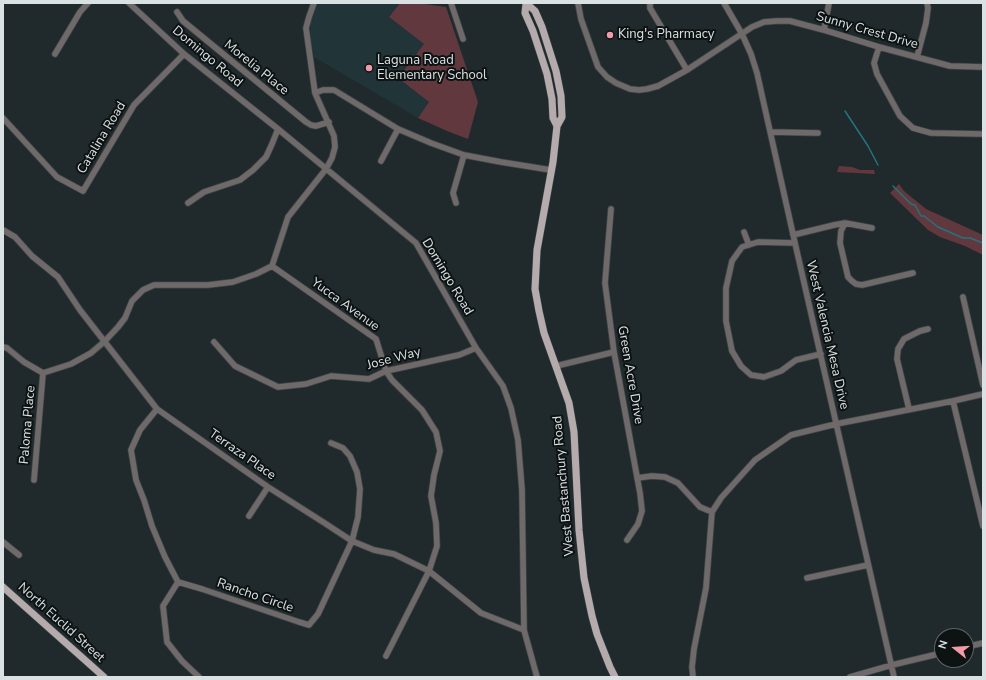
<!DOCTYPE html>
<style>
body{margin:0}
#map{position:relative;width:986px;height:680px;overflow:hidden;background:#202a2c;font-family:"Nunito Sans",sans-serif}
canvas{display:block}
.frame{position:absolute;inset:0;border:4px solid #dae1e2;pointer-events:none}
.north{position:absolute;left:934px;top:628px;width:40px;height:40px;box-sizing:border-box;background:#0d1213;border:1px solid #5f6566;border-radius:50%;rotate:287deg;font-size:11px;font-weight:700;line-height:16px;text-align:center;color:#dae1e2}
.north::after{content:'';display:block;margin:auto;width:14px;height:18px;background:#f39aa8;clip-path:polygon(50% 0,100% 100%,50% 72%,0 100%)}
</style>
<div id="map">
<canvas width="986" height="680"></canvas>
<div class="frame"></div>
<div class="north">N</div>
</div>
<script>
const c = document.querySelector('canvas').getContext('2d');
c.lineJoin = 'round';
function fill(path, color) { c.fillStyle = color; c.fill(path, 'evenodd'); }
const toPath = rows => new Path2D(rows.map(r => 'M' + r).join(''));
function trace(path, color, width, dash) { c.strokeStyle = color; c.lineWidth = width; c.lineCap = dash ? 'butt' : 'round'; c.setLineDash(dash || []); c.stroke(path); }
function drawText(font, color, halo, rows, align = 'center') {
  c.font = font + ' "Nunito Sans",sans-serif'; c.lineWidth = 4; c.setLineDash([]); c.textBaseline = 'middle'; c.strokeStyle = halo; c.fillStyle = color; for (const [text, x, y, turn = 0] of rows) {
    c.save(); c.translate(x, y); c.rotate((+turn || 0) * Math.PI / 180); c.textAlign = isNaN(turn) ? turn : align; if (halo) c.strokeText(text, 0, 0); c.fillText(text, 0, 0); c.restore();
  }
}
const built = toPath([
 [319,3,400,3,389,17,424,44,398,78,429,102,418,118,314,57,311,40,310,24,315,9]
]);
const green = toPath([
 [400,3,418,3,446,7,478,102,468,139,447,131,418,118,429,102,398,78,424,44,389,17],
 [839,166,852,167,860,170,874,170,875,174,837,172],
 [899,184,904,191,926,209,983,235,983,255,965,246,940,237,928,230,890,193]
]);
const stream = toPath([
 [845,111,868,146,878,165],
 [893,186,911,204,915,205,921,216,924,216,938,227,963,238,970,238,983,243]
]);
const minor = toPath([
 [129,3,184,54,278,129,416,243,476,348,503,386,511,408,518,440,522,490,524,630,537,677],
 [451,3,463,39],
 [578,3,581,19,598,67,607,77,616,83,630,89,639,90,647,89,658,86,687,70,752,27,764,22,777,21,790,21,824,30,879,47,950,66,983,67],
 [650,3,650,8,687,70],
 [724,3,742,34,751,54,757,73,795,243,894,677],
 [177,12,183,21,306,122,311,125,316,126,329,122],
 [824,30,829,3],
 [879,47,874,63,877,74,900,116,913,128,931,133,983,134],
 [55,54,80,12,88,3],
 [917,57,926,23,928,8,927,3],
 [315,93,323,90,334,90,398,129,431,143,464,155,501,162,551,170],
 [3,118,57,177,83,191,134,105,184,54],
 [771,132,818,133],
 [381,161,398,129],
 [188,203,204,192,240,180,253,170,266,157,272,144,278,129],
 [456,203,453,193,464,155],
 [611,209,605,283,614,352,640,493,642,511,638,524,627,540],
 [845,223,841,231,840,243,848,277,852,281,856,284,862,285,913,273],
 [3,230,15,237,32,256,58,277,80,310,157,409,268,487,323,522,352,541,374,550,394,554,429,571,481,613,524,630],
 [744,232,749,245],
 [793,235,834,225,845,223,872,228],
 [795,243,758,242,742,247,732,261,726,288,726,321,732,351,741,366,751,375,764,377,781,371,796,360,821,354],
 [272,266,376,339,386,371,392,380,422,410,436,432,440,451,434,475,431,496,436,523,437,546,429,571,386,656],
 [963,297,983,385],
 [214,342,235,366,278,387,306,384,331,376,369,379,386,371,459,355,476,348],
 [3,347,7,348,24,362,43,373,71,364,91,353,105,341,118,327,125,318,132,301,143,290,154,285,208,285,233,282,256,274,272,266,288,217,326,169,332,158,335,147,334,136,315,93,306,28,309,17,314,3],
 [556,366,614,352],
 [953,401,983,526],
 [157,409,140,430,131,450,136,480,144,500,152,526,165,557,178,582,202,589,299,622,309,625,318,614,352,541,358,517,360,489,357,472,350,456,343,448,331,443],
 [909,409,897,359,898,349,904,339,920,331,928,329],
 [637,478,652,476,665,477,678,483,700,507,712,512],
 [34,480,43,373],
 [249,516,268,487],
 [3,542,19,555],
 [807,578,868,565],
 [178,582,163,606,167,642,182,661,199,677],
 [966,647,983,643],
 [693,677,692,667,694,649,706,588,712,512,721,498,755,460,791,435,836,424,953,401,983,394],
 [850,677,892,665,942,653]
]);
const major = toPath([
 [526,3,535,11,542,27,556,71,561,96,562,117,557,126,553,162,537,250,535,289,539,311,544,333,569,403,574,432,579,530,584,578,592,616,597,634,610,667,615,677],
 [526,4,525,13,533,31,547,74,552,99,553,118,557,126],
 [3,587,104,677]
]);
const markers = [
 [610,35,4,"#f39aa8"],
 [369,68,4,"#f39aa8"]
];
const streetNames = [
 ["Sunny Crest Drive",867,31,16],
 ["Domingo Road",207,57,40],
 ["Morelia Place",256,68,39],
 ["Catalina Road",102,138,-59],
 ["Domingo Road",447,277,59],
 ["Yucca Avenue",345,305,36],
 ["West Valencia Mesa Drive",827,335,77],
 ["Jose Way",394,359,-15],
 ["Green Acre Drive",630,375,80],
 ["Paloma Place",28,425,-85],
 ["Terraza Place",242,455,35],
 ["West Bastanchury Road",564,486,-95],
 ["Rancho Circle",255,596,19],
 ["North Euclid Street",61,623,42]
];
const poiNames = [
 ["King's Pharmacy",618,35],
 ["Laguna Road",377,61],
 ["Elementary School",377,76]
];
fill(built, '#213437');
fill(green, '#61383e');
trace(stream, '#217481', 1.5);
trace(minor, '#3e4749', 7);
trace(major, '#3e4749', 8);
trace(minor, '#6f696a', 5.5);
trace(major, '#b5abac', 7);
for (const [x, y, r, color] of markers) { const dot = new Path2D(); dot.arc(x, y, r, 0, 2 * Math.PI); c.fillStyle = color; c.fill(dot); trace(dot, '#0d1213', 1.5); }
drawText('13px', '#dae1e2', '#0d1213', streetNames);
drawText('13px', '#dae1e2', '#0d1213', poiNames, 'left');
</script>
